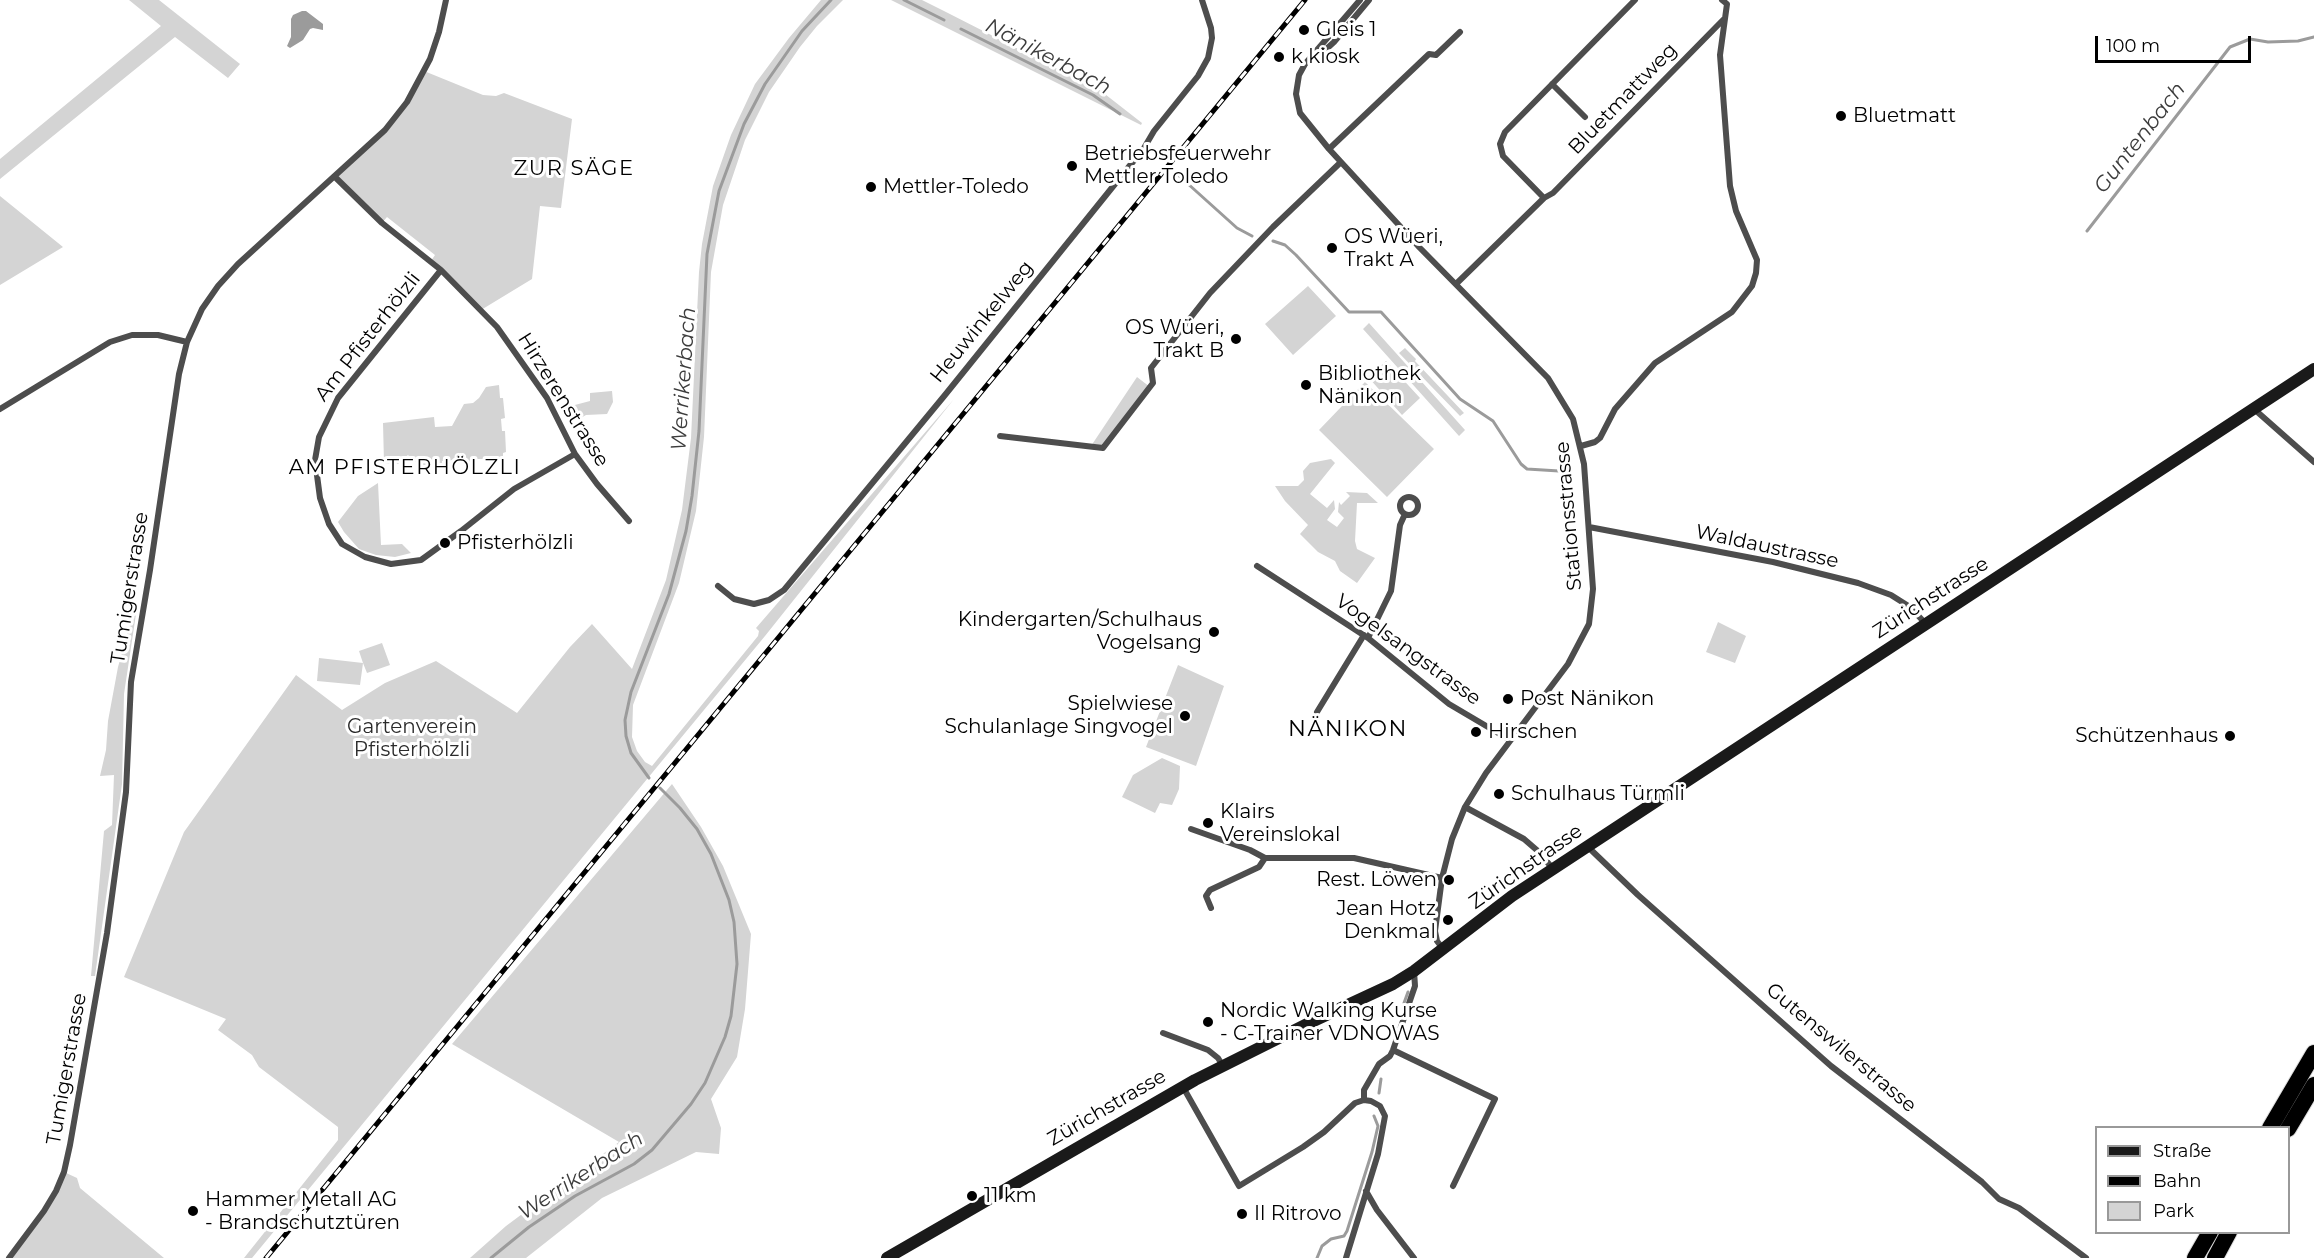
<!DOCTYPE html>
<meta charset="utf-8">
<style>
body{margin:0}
#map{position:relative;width:2314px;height:1258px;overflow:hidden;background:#fff;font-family:Montserrat,sans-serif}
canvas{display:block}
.legend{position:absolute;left:2095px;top:1126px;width:195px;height:108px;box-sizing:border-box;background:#fff;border:2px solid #999;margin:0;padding:8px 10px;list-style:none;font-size:18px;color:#000}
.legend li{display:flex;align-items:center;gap:12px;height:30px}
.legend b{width:30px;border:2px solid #999}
.scale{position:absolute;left:2095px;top:36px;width:156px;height:27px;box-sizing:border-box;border:3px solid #000;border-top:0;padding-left:8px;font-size:18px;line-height:21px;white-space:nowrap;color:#000;-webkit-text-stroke:4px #fff;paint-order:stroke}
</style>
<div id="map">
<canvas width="2314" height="1258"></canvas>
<ul class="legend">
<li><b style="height:8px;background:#1a1a1a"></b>Straße</li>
<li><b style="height:8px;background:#000"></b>Bahn</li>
<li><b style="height:16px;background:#d4d4d4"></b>Park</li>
</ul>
<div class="scale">100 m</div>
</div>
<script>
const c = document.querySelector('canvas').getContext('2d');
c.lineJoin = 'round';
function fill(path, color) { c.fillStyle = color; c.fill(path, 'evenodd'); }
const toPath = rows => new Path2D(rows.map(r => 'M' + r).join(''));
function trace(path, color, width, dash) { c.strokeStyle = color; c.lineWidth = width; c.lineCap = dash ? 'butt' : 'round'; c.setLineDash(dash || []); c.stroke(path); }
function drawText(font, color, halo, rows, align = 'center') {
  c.font = font + ' Montserrat,sans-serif'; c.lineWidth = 6; c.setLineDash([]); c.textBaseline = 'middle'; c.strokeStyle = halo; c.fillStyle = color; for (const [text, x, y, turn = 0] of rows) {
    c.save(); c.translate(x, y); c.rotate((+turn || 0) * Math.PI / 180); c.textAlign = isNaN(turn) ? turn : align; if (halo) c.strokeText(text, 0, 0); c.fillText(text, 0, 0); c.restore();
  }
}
const green = toPath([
 [129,0,159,0,240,64,228,78,175,37,0,179,0,159,161,26],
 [821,0,843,0,817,26,800,47,769,92,745,140,723,205,711,272,704,437,696,511,679,583,633,705,632,737,637,751,645,762,652,766,758,636,759,631,756,628,954,399,765,636,431,1041,252,1258,244,1258,338,1140,338,1127,259,1067,252,1055,218,1030,226,1019,124,977,184,832,296,675,342,710,385,683,436,661,517,713,570,647,592,624,632,669,666,580,682,510,691,438,699,272,702,244,713,186,731,135,755,84,789,38],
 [891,0,922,0,944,11,1101,91,1142,123,1141,125],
 [424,71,483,95,496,96,504,93,572,119,561,208,540,206,532,279,481,310,431,261,435,255,387,217,382,223,335,177,385,130],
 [0,196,63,247,0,285],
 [1308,286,1336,316,1293,355,1265,324],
 [1369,323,1465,430,1459,436,1363,329],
 [1405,348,1416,359,1415,361,1464,413,1460,416,1399,353],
 [1386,361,1420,398,1402,415,1368,377],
 [1137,377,1150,387,1103,448,1091,446],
 [1365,382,1434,449,1387,497,1319,430],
 [499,385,500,398,503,398,505,418,501,419,502,431,505,431,506,452,503,453,503,459,476,459,476,462,455,463,455,460,442,461,442,464,422,465,421,462,414,462,408,455,398,464,384,463,383,423,434,417,435,427,452,426,464,404,473,403,479,398,486,387],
 [612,391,613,402,607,414,586,415,579,419,571,406,590,401,590,393],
 [1331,459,1335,463,1310,494,1327,508,1334,500,1335,509,1327,520,1337,527,1344,518,1338,512,1339,502,1341,505,1350,496,1346,492,1367,493,1378,503,1357,503,1355,541,1357,549,1375,558,1357,583,1340,571,1335,561,1318,552,1300,534,1308,525,1285,501,1275,486,1298,486,1304,480,1303,471,1310,463],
 [378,483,381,545,402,544,411,553,395,557,376,555,359,549,344,532,338,522,358,496],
 [133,614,136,614,124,694,122,784,95,976,91,976,104,831,112,825,114,775,100,776,106,750,108,721,118,667],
 [1718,622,1746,636,1735,663,1706,652],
 [382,643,390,665,367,673,363,663,360,685,317,681,319,658,363,663,359,651],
 [1178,665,1224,686,1196,766,1146,747],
 [1162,758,1180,766,1179,789,1172,805,1160,803,1155,813,1122,797,1133,775],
 [672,784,701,827,723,866,751,934,745,1009,737,1057,711,1099,721,1128,719,1154,696,1152,602,1198,526,1258,470,1258,506,1226,619,1142,452,1044],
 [64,1172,77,1178,80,1188,164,1258,9,1258,44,1211]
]);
const water = toPath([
 [302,11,306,11,323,24,323,30,313,28,310,29,303,40,290,48,287,46,291,37,291,19,293,15]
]);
const stream = toPath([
 [904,0,944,20],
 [961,29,1093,95,1120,114],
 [1177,174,1237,228,1252,236],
 [2087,231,2230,47,2250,39,2268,42,2298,41,2314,37],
 [1273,241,1285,245,1296,255,1349,312,1381,312,1460,399,1493,421,1521,464,1527,469,1559,471],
 [649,778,631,753,626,736,625,720,631,692,669,594,686,531,692,496,699,431,707,254,719,191,744,124,765,84,802,31,831,0],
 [1404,1003,1408,992],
 [1379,1093,1381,1079],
 [491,1258,529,1227,575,1196,634,1164,652,1150,691,1104,705,1083,725,1037,731,1016,737,964,734,922,729,900,711,854,697,829,680,808,660,788],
 [1317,1258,1322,1246,1331,1239,1344,1236,1347,1231,1372,1152,1378,1126,1374,1116]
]);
const minor = toPath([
 [1360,0,1305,64,1299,75,1296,94,1300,113,1329,149,1420,248,1548,378,1573,419,1584,464,1593,589,1589,624,1568,664,1486,773,1465,807,1452,839,1442,878,1435,931,1437,941,1443,949],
 [1315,52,1322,53,1334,42,1369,0],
 [1552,84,1585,117],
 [1329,149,1429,54,1436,55,1460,32],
 [335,177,382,223,441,270,497,327,547,398,575,454,597,484,629,521],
 [1544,198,1503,156,1500,144,1505,132,1635,0],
 [441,270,338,398,319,437,315,460,320,498,329,524,342,544,365,557,391,564,421,560,461,531,514,489,575,454],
 [1456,284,1544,198,1553,193,1723,20],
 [0,409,110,342,132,335,158,335,187,342],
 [2254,409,2314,462],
 [1000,436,1103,448,1153,383,1151,368,1210,293,1273,227,1341,162],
 [1581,446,1595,442,1600,438,1615,409,1655,363,1732,312,1752,286,1756,273,1757,260,1736,211,1730,186,1720,55,1727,4,1722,0],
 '1400 506a9 9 0 1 1 18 0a9 9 0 1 1-18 0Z',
 [1589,527,1773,562,1858,583,1891,595,1910,607,1926,624],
 [1257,566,1368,638,1449,704,1510,740],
 [718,586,734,599,754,604,769,600,784,590,945,395,1144,148,1154,131,1198,76,1208,58,1212,38,1211,28,1202,0],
 [1368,638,1391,591,1400,525,1405,514],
 [1317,712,1364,635],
 [1465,807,1524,839,1539,852,1553,869],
 [1191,829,1250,850,1265,858,1354,858,1442,878],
 [1588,847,1638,895,1831,1066,1982,1182,1999,1199,2019,1208,2086,1258],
 [1211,908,1206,896,1210,890,1259,867,1265,858],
 [1163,1033,1208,1050,1218,1058,1223,1066],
 [1393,1050,1495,1099,1453,1186],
 [1183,1087,1239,1186,1303,1147,1324,1132,1355,1103,1364,1100],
 [1364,1100,1364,1090,1379,1064,1390,1056,1393,1050,1415,986,1414,971],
 [1366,1191,1377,1210,1414,1258],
 [9,1258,44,1211,56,1191,64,1172,70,1145,107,933,126,792,131,682,150,570,179,374,187,342,202,309,218,286,238,264,385,130,407,102,430,59,439,32,446,0],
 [1346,1258,1378,1154,1385,1116,1380,1106,1371,1101,1364,1100]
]);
const secondary = toPath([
 [887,1258,1195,1080,1309,1023,1393,984,1414,971,1512,896,2314,369]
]);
const motorway = toPath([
 [2270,1128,2314,1053],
 [2288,1129,2314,1085],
 [2195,1258,2210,1232],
 [2215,1258,2229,1232]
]);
const rail = toPath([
 [266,1258,1305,0]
]);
const markers = [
 [1304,30,6,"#000"],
 [1279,57,6,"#000"],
 [1841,116,6,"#000"],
 [1072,166,6,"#000"],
 [871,187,6,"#000"],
 [1332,248,6,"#000"],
 [1236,339,6,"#000"],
 [1306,385,6,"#000"],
 [445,543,6,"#000"],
 [1214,632,6,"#000"],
 [1508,699,6,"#000"],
 [1185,716,6,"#000"],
 [1476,732,6,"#000"],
 [2230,736,6,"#000"],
 [1499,794,6,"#000"],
 [1208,823,6,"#000"],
 [1449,880,6,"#000"],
 [1448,920,6,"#000"],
 [1208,1022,6,"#000"],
 [972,1196,6,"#000"],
 [193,1211,6,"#000"],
 [1242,1214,6,"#000"]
];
const poiNames = [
 ["Gleis 1",1316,30],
 ["k kiosk",1291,57],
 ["Bluetmatt",1853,116],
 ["Betriebsfeuerwehr",1084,154],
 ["Mettler Toledo",1084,177],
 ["Mettler-Toledo",883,187],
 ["OS Wüeri,",1344,237],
 ["Trakt A",1344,260],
 ["OS Wüeri,",1224,328,"right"],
 ["Trakt B",1224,351,"right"],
 ["Bibliothek",1318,374],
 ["Nänikon",1318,397],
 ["Pfisterhölzli",457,543],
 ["Kindergarten/Schulhaus",1202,620,"right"],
 ["Vogelsang",1202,643,"right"],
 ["Post Nänikon",1520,699],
 ["Spielwiese",1173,704,"right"],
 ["Schulanlage Singvogel",1173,727,"right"],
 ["Hirschen",1488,732],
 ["Schützenhaus",2218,736,"right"],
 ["Schulhaus Türmli",1511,794],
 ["Klairs",1220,812],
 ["Vereinslokal",1220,835],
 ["Rest. Löwen",1437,880,"right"],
 ["Jean Hotz",1436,909,"right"],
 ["Denkmal",1436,932,"right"],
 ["Nordic Walking Kurse",1220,1011],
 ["- C-Trainer VDNOWAS",1220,1034],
 ["11 km",984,1196],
 ["Hammer Metall AG",205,1200],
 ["- Brandschutztüren",205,1223],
 ["Il Ritrovo",1254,1214]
];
const streetNames = [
 ["Bluetmattweg",1623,99,-46],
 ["Heuwinkelweg",982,322,-51],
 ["Am Pfisterhölzli",368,337,-52],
 ["Hirzerenstrasse",563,400,58],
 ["Stationsstrasse",1569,516,-95],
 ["Waldaustrasse",1767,547,12],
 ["Tumigerstrasse",130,588,-81],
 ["Zürichstrasse",1931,598,-33],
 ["Vogelsangstrasse",1408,650,36],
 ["Zürichstrasse",1526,867,-35],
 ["Gutenswilerstrasse",1841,1048,40],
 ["Tumigerstrasse",67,1069,-80],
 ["Zürichstrasse",1107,1108,-30]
];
const parkNames = [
 ["Gartenverein",412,727],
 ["Pfisterhölzli",412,750]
];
const waterNames = [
 ["Nänikerbach",1048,57,28],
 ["Guntenbach",2140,138,-52],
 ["Werrikerbach",684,379,-86],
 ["Werrikerbach",581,1176,-33]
];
const neighbourhoodNames = [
 ["ZUR SÄGE",574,169],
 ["AM PFISTERHÖLZLI",405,468]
];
const quarterNames = [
 ["NÄNIKON",1348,730]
];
fill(green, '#d4d4d4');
fill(water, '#9b9b9b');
trace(stream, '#9b9b9b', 3);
trace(motorway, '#dbdbdb', 18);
trace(minor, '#4d4d4d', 6);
trace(secondary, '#1a1a1a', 12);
trace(motorway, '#000', 16);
trace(rail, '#000', 5);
trace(rail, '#fff', 3, [9]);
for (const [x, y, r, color] of markers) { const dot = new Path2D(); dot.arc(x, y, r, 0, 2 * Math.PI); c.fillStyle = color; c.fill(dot); trace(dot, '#fff', 2); }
drawText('20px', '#000', '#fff', poiNames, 'left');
drawText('20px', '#000', '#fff', streetNames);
drawText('20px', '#2b2b2b', '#fff', parkNames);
drawText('italic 21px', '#3c3c3c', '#fff', waterNames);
c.letterSpacing = '1.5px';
drawText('21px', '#000', '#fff', neighbourhoodNames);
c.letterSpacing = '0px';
c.letterSpacing = '1.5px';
drawText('22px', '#000', '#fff', quarterNames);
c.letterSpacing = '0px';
</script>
